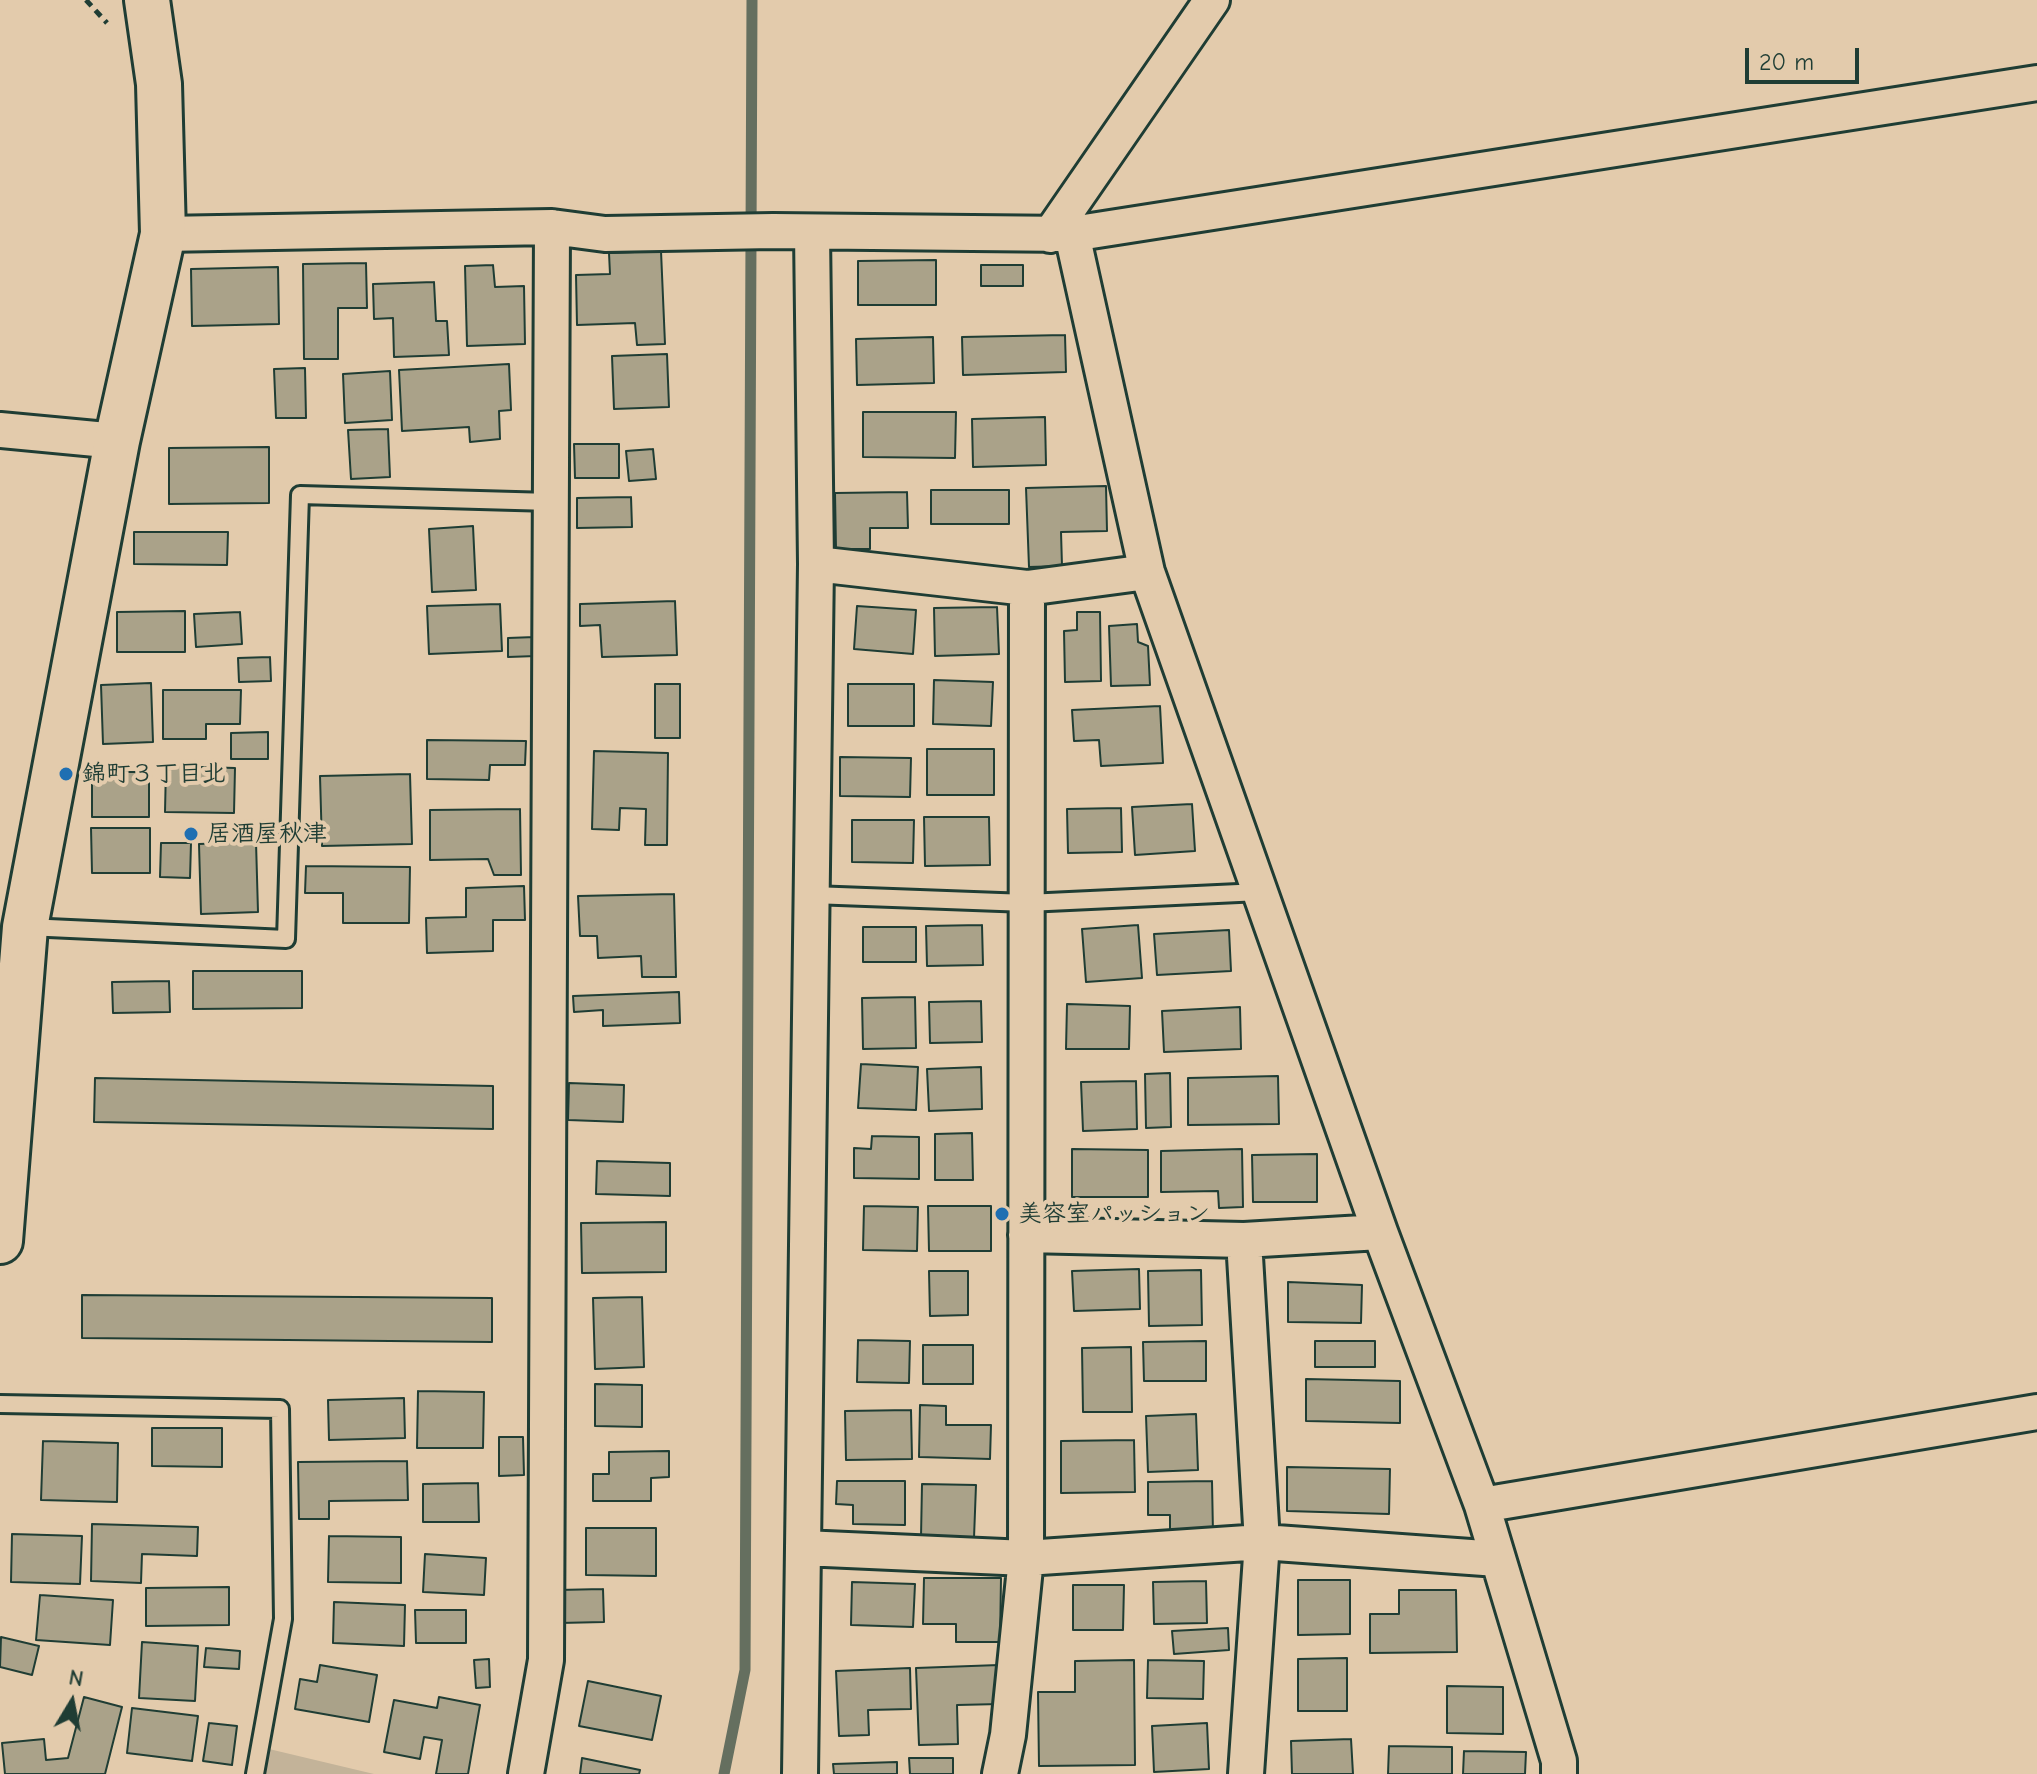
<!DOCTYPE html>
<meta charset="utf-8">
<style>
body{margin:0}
#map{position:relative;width:2037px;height:1774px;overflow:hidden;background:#e3cbac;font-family:"Comic Neue",sans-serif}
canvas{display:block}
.north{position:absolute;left:32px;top:1662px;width:80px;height:80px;-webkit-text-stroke:6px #e3cbac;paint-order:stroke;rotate:10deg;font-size:22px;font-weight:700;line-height:32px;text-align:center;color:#1f3d34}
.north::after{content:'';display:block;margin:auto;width:28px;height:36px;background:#1f3d34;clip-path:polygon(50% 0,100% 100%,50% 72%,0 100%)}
.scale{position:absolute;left:1745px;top:48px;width:114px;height:36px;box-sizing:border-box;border:4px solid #1f3d34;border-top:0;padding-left:10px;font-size:24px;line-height:28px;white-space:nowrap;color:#1f3d34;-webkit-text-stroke:6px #e3cbac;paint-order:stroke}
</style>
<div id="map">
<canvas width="2037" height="1774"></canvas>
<div class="north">N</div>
<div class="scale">20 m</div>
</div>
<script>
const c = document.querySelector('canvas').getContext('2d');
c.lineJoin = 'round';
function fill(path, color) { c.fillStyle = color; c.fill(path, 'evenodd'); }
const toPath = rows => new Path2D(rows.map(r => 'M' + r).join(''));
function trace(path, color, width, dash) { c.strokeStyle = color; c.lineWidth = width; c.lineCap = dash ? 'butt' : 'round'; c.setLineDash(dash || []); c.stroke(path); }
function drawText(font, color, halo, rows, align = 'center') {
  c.font = font + ' "Comic Neue","Klee One",sans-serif'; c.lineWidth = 8; c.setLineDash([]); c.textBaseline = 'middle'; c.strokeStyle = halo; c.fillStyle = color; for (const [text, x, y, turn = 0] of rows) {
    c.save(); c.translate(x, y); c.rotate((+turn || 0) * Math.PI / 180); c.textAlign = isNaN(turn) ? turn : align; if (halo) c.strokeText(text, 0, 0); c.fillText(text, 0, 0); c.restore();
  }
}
const green = toPath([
 [269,1749,374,1774,264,1774]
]);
const stream = toPath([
 [724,1774,745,1670,752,0]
]);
const building = toPath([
 [661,251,665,344,637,345,635,323,577,325,576,275,610,274,609,253,661,251],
 [936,260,936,305,858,305,858,261,936,260],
 [366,263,367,308,338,308,338,359,304,359,303,264,366,263],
 [493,265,495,287,524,286,525,344,467,346,465,266,493,265],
 [981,265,1023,265,1023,286,981,286,981,265],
 [278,267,279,324,192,326,191,269,278,267],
 [434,282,436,321,447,321,449,355,394,357,393,318,374,319,373,284,434,282],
 [1065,335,1066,372,963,375,962,337,1065,335],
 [933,337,934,383,857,385,856,339,933,337],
 [667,354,669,407,614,409,612,356,667,354],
 [509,364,511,410,499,411,500,439,470,442,469,427,402,431,399,370,509,364],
 [305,368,306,418,276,418,274,369,305,368],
 [390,371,392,420,345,423,343,374,390,371],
 [863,412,956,412,955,458,863,457,863,412],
 [1045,417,1046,465,973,467,972,419,1045,417],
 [388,429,390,477,351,479,348,430,388,429],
 [574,444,619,444,619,478,575,478,574,444],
 [269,447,269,503,169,504,169,448,269,447],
 [653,449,656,479,629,481,626,451,653,449],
 [1106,486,1107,531,1061,532,1062,566,1029,567,1026,488,1106,486],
 [931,490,1009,490,1009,524,931,524,931,490],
 [907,492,908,528,870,528,870,549,836,549,835,493,907,492],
 [631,497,632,527,577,528,577,498,631,497],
 [473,526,476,590,432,592,429,529,473,526],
 [134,532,228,532,227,565,134,564,134,532],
 [675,601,677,655,602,657,600,625,580,626,580,604,675,601],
 [500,604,502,651,429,654,427,606,500,604],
 [857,606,916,610,913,654,854,649,857,606],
 [997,607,999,654,935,656,934,608,997,607],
 [185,611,185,652,117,652,117,612,185,611],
 [240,612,242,644,196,647,194,614,240,612],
 [1077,612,1100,612,1101,681,1065,682,1064,631,1077,630,1077,612],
 [1137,624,1138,642,1148,646,1150,685,1111,686,1109,626,1137,624],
 [535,637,536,656,508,657,508,638,535,637],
 [270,657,271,681,239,682,238,658,270,657],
 [934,680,993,682,991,726,933,724,934,680],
 [151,683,153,742,103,744,101,685,151,683],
 [655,684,680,684,680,738,655,738,655,684],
 [848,684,914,684,914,726,848,726,848,684],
 [163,690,241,690,240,724,206,724,206,739,163,739,163,690],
 [1160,706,1163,763,1101,766,1099,740,1074,741,1072,710,1160,706],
 [268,732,268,759,231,759,231,733,268,732],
 [427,740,526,741,525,765,490,765,489,780,427,779,427,740],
 [927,749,994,749,994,795,927,795,927,749],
 [594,751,668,753,667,845,645,845,646,809,620,808,619,830,592,829,594,751],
 [840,757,911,758,910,797,840,796,840,757],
 [166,766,235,768,234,813,165,812,166,766],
 [92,772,149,772,149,817,92,817,92,772],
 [410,774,412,844,322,846,320,776,410,774],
 [1192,804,1195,851,1135,855,1132,807,1192,804],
 [1121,808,1122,852,1068,853,1067,809,1121,808],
 [520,809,521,875,494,875,488,859,430,860,430,810,520,809],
 [924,817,989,817,990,865,925,866,924,817],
 [852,820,914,820,913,863,852,862,852,820],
 [91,828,150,828,150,873,92,873,91,828],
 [256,842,258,912,201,914,199,844,256,842],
 [161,843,191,843,190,878,160,877,161,843],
 [306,866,410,867,409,923,343,923,343,893,305,893,306,866],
 [524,886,525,920,493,920,493,951,427,953,426,918,466,917,466,888,524,886],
 [674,894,676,977,642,977,641,956,598,958,597,936,580,936,578,896,674,894],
 [982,925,983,965,927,966,926,926,982,925],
 [1138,925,1142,978,1086,982,1082,929,1138,925],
 [863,927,916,927,916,962,863,962,863,927],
 [1229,930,1231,971,1157,975,1154,934,1229,930],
 [193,971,302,971,302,1008,193,1009,193,971],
 [169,981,170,1012,113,1013,112,982,169,981],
 [679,992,680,1023,603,1026,603,1010,574,1012,573,996,679,992],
 [915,997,916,1048,863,1049,862,998,915,997],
 [981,1001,982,1042,930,1043,929,1002,981,1001],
 [1067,1004,1130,1006,1129,1049,1066,1049,1067,1004],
 [1240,1007,1241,1049,1164,1052,1162,1011,1240,1007],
 [861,1064,918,1067,916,1110,858,1108,861,1064],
 [981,1067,982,1109,929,1111,927,1069,981,1067],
 [1170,1073,1171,1127,1146,1128,1145,1074,1170,1073],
 [1278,1076,1279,1124,1188,1125,1188,1078,1278,1076],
 [95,1078,493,1086,493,1129,94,1122,95,1078],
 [1136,1081,1137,1129,1083,1131,1081,1082,1136,1081],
 [569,1083,624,1085,623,1122,568,1120,569,1083],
 [972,1133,973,1180,935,1180,935,1134,972,1133],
 [872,1136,919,1137,919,1179,854,1178,854,1148,871,1149,872,1136],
 [1072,1149,1148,1150,1148,1197,1072,1197,1072,1149],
 [1242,1149,1243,1207,1219,1208,1218,1191,1161,1192,1161,1151,1242,1149],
 [1317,1154,1317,1202,1253,1202,1252,1155,1317,1154],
 [597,1161,670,1163,670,1196,596,1194,597,1161],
 [864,1206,918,1207,917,1251,863,1250,864,1206],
 [928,1206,991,1206,991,1251,929,1251,928,1206],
 [666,1222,666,1272,582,1273,581,1223,666,1222],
 [1139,1269,1140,1309,1074,1311,1072,1271,1139,1269],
 [1201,1270,1202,1325,1149,1326,1148,1271,1201,1270],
 [929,1271,968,1271,968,1315,930,1316,929,1271],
 [1288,1282,1362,1285,1361,1323,1288,1322,1288,1282],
 [82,1295,492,1298,492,1342,82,1338,82,1295],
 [642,1297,644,1367,595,1369,593,1298,642,1297],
 [858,1340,910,1341,909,1383,857,1382,858,1340],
 [1206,1341,1206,1381,1144,1381,1143,1342,1206,1341],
 [1315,1341,1375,1341,1375,1367,1315,1367,1315,1341],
 [923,1345,973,1345,973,1384,923,1384,923,1345],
 [1131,1347,1132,1412,1083,1412,1082,1348,1131,1347],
 [1306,1379,1400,1381,1400,1423,1306,1421,1306,1379],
 [595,1384,642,1385,642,1427,595,1426,595,1384],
 [418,1391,484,1392,483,1448,417,1448,418,1391],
 [404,1398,405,1438,329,1440,328,1400,404,1398],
 [920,1405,946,1406,946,1425,991,1425,990,1459,919,1457,920,1405],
 [911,1410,912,1459,846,1460,845,1411,911,1410],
 [1196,1414,1198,1470,1148,1472,1146,1416,1196,1414],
 [152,1428,222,1428,222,1467,152,1466,152,1428],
 [499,1437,523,1437,524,1475,499,1476,499,1437],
 [1134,1440,1135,1492,1061,1493,1061,1441,1134,1440],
 [43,1441,118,1443,117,1502,41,1500,43,1441],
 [669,1451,669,1477,651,1478,651,1501,593,1501,593,1474,609,1474,609,1452,669,1451],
 [407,1461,408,1500,329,1501,329,1519,299,1519,298,1462,407,1461],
 [1287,1467,1390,1469,1389,1514,1287,1511,1287,1467],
 [837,1481,905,1481,905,1525,853,1524,853,1505,836,1504,837,1481],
 [1212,1481,1213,1534,1170,1534,1170,1515,1148,1515,1148,1482,1212,1481],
 [478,1483,479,1522,423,1522,423,1484,478,1483],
 [922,1484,976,1485,974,1538,921,1537,922,1484],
 [92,1524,198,1527,197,1556,142,1554,141,1583,91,1581,92,1524],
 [586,1528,656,1528,656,1576,586,1575,586,1528],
 [12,1534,82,1536,80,1584,11,1582,12,1534],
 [329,1536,401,1537,401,1583,328,1582,329,1536],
 [425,1554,486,1558,484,1595,423,1592,425,1554],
 [924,1578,1001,1578,1000,1642,956,1642,956,1624,923,1624,924,1578],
 [1298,1580,1350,1580,1350,1634,1298,1635,1298,1580],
 [1206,1581,1207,1623,1154,1624,1153,1582,1206,1581],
 [852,1582,915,1584,913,1627,851,1625,852,1582],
 [1073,1585,1124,1585,1123,1630,1073,1630,1073,1585],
 [229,1587,229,1625,146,1626,146,1588,229,1587],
 [603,1589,604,1622,559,1623,558,1590,603,1589],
 [1399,1590,1456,1590,1457,1652,1370,1653,1370,1614,1399,1614,1399,1590],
 [40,1595,113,1600,110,1645,36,1640,40,1595],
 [334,1602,405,1605,404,1646,333,1643,334,1602],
 [415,1610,466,1610,466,1643,416,1643,415,1610],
 [1228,1628,1229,1650,1174,1654,1172,1631,1228,1628],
 [1,1637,39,1646,32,1675,0,1667,1,1637],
 [142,1642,198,1646,195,1701,139,1698,142,1642],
 [206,1648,240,1651,239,1669,204,1667,206,1648],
 [1347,1658,1347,1711,1298,1711,1298,1659,1347,1658],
 [489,1659,490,1687,476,1688,474,1660,489,1659],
 [1134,1660,1135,1765,1039,1766,1038,1692,1075,1692,1075,1661,1134,1660],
 [1148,1660,1204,1661,1203,1699,1147,1698,1148,1660],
 [320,1665,377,1675,369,1722,295,1709,300,1679,317,1682,320,1665],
 [999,1665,1000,1704,957,1705,958,1744,919,1745,916,1668,999,1665],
 [910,1668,911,1709,868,1710,869,1735,839,1736,836,1671,910,1668],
 [588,1681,661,1696,652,1740,579,1726,588,1681],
 [1447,1686,1503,1687,1503,1734,1447,1733,1447,1686],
 [84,1697,122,1707,105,1774,5,1774,2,1743,44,1739,46,1760,68,1758,84,1697],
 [439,1697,480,1705,468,1774,436,1774,442,1740,424,1737,420,1759,384,1752,394,1700,437,1708,439,1697],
 [132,1708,198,1716,192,1761,127,1753,132,1708],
 [209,1723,237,1726,232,1765,203,1761,209,1723],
 [1207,1723,1209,1769,1154,1772,1152,1726,1207,1723],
 [1351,1739,1353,1774,1292,1774,1291,1741,1351,1739],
 [1389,1746,1452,1747,1452,1774,1388,1774,1389,1746],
 [1464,1751,1526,1752,1525,1774,1463,1774,1464,1751],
 [582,1758,640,1770,639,1774,580,1774,582,1758],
 [909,1758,953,1758,953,1774,910,1774,909,1758],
 [897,1762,897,1774,834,1774,833,1764,897,1762]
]);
const path = toPath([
 [86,0,107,23]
]);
const lane = toPath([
 [812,895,1027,903,1260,892],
 [27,927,286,939,300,495,551,502],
 [0,1404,280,1409,283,1619,255,1774]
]);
const street = toPath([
 [812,232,816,564,1027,588],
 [163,234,552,227,605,234,773,231,1072,234,2037,83],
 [1072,234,1147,572,1380,1232,1482,1505,1559,1761,1559,1774],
 [1050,235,1212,0],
 [0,430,117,441],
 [1026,1235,1244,1240,1380,1232],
 [1244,1240,1262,1542,1246,1774],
 [1482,1505,2037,1412],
 [803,1548,1026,1558,1262,1542,1498,1559],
 [526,1774,546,1660,552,227],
 [800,1774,816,564],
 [1000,1774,1008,1735,1026,1558,1027,588,1147,572]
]);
const secondary = toPath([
 [0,1241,25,927,117,441,163,234,159,84,147,0]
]);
const markers = [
 [66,774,8,"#1f6fb2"],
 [191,834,8,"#1f6fb2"],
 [1002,1214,8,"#1f6fb2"]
];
const poiNames = [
 ["錦町３丁目北",82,774],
 ["居酒屋秋津",207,834],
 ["美容室パッション",1018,1214]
];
fill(green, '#c3b399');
trace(stream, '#656f5f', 11);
fill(building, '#aaa289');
trace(building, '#1f3d34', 2);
trace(lane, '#1f3d34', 22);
trace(street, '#1f3d34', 40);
trace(secondary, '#1f3d34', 50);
trace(path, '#1f3d34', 5, [8, 6]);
trace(lane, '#e3cbac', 16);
trace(street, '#e3cbac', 34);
trace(secondary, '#e3cbac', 44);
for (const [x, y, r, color] of markers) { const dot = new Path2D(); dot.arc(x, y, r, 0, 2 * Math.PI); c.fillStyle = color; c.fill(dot); trace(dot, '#e3cbac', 3); }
drawText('bold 24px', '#1f3d34', '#e3cbac', poiNames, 'left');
</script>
